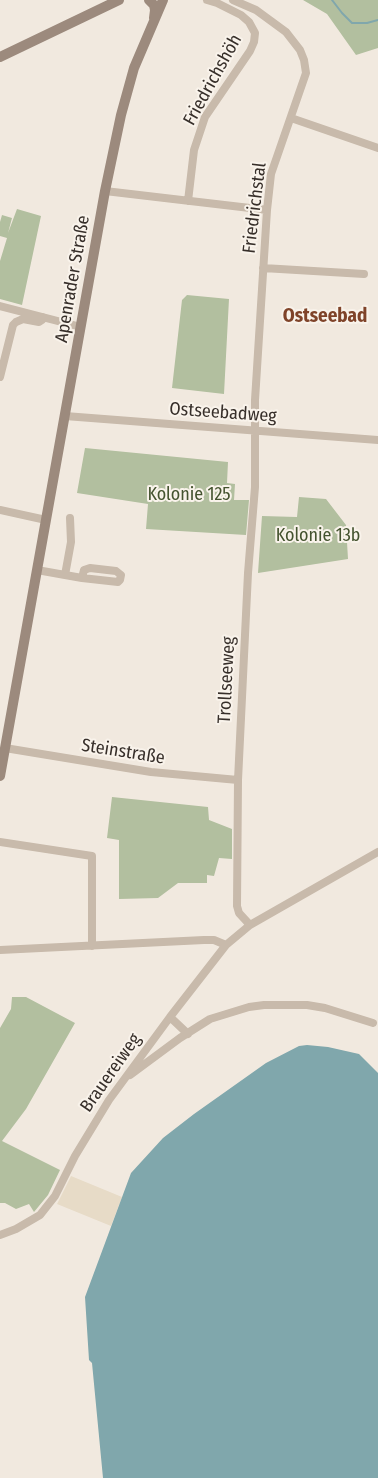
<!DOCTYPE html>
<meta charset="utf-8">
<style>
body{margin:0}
canvas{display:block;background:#f1e9df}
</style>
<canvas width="378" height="1478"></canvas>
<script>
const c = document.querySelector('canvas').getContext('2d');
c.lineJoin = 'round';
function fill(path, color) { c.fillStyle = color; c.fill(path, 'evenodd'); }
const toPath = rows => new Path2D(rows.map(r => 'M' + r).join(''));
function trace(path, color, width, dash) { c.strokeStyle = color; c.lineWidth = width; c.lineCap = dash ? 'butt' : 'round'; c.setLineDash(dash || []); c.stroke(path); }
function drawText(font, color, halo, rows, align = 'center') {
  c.font = font + ' "Fira Sans Condensed",sans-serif'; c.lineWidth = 4; c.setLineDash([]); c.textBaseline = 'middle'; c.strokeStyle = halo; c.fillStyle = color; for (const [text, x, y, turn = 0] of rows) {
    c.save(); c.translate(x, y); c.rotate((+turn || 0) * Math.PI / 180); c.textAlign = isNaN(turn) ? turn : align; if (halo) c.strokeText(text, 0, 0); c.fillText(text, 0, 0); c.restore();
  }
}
const green = toPath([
 [303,0,378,0,378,48,356,55,327,14],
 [17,209,41,216,22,305,0,299,0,261,7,238,0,236,0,222,2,215,12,218,8,233],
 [187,295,229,299,224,394,172,388,182,300],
 [85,448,228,462,227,483,235,484,234,500,249,500,246,535,146,529,148,504,77,493],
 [299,497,326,499,346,525,348,559,258,573,262,516,297,517],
 [112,797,208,807,209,820,232,829,232,859,219,858,214,876,207,875,207,883,178,883,158,898,119,899,119,840,107,838],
 [12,997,26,997,75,1023,26,1109,2,1141,60,1170,48,1195,34,1212,29,1204,16,1209,5,1203,0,1203,0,1028,11,1009]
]);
const plaza = toPath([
 [71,1176,122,1197,111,1226,57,1204]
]);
const water = toPath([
 [307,1045,328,1047,359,1054,378,1073,378,1478,103,1478,92,1363,89,1360,85,1297,131,1173,163,1138,194,1114,266,1063,299,1046]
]);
const stream = toPath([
 [332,0,342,13,352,23,367,23,378,20]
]);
const street = toPath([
 [233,0,256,10,286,32,300,50,304,60,306,73,271,174,267,210,255,400,255,487,248,573,238,780,237,906,239,913,250,925],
 [291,118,378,148],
 [105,191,267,210],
 [188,201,194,150,205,117,250,51,254,42,255,33,249,22,241,15,217,3,207,0],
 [263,268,364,274],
 [0,306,81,327],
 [0,377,13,325,16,322,23,319,39,322,42,320,43,317],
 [65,416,378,440],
 [0,510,46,520],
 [37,570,65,575,82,578,118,582,120,580,121,575,116,571,90,568,84,570,82,578],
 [65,575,71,542,70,518],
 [5,748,151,772,238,780],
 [0,842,92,856,92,946],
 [0,950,204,940,214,940,226,945],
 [170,1017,188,1034],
 [130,1075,180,1038,210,1019,249,1007,264,1005,307,1005,325,1008,373,1023],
 [0,1235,16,1229,40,1215,55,1196,75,1156,109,1100,170,1017,226,945,250,925,378,852]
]);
const secondary = toPath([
 [149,0,154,5,155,10,154,18],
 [0,57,119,0],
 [0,776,105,191,121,115,134,68,163,0]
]);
const streetNames = [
 ["Friedrichshöh",213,80,-61],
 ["Friedrichstal",255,208,-83],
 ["Apenrader Straße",73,279,-80],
 ["Ostseebadweg",223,413,4],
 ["Trollseeweg",227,680,-87],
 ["Steinstraße",123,752,9],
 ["Brauereiweg",111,1073,-55]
];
const parkNames = [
 ["Kolonie 125",189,495],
 ["Kolonie 13b",318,536]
];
const neighbourhoodNames = [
 ["Ostseebad",325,317]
];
fill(green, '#b2bf9f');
fill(plaza, '#e7dbc7');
fill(water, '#80a7ac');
trace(stream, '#80a7ac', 2);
trace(street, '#c8baab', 8);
trace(secondary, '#9c8a7d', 10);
drawText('18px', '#372f2a', '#f9f3eb', streetNames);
drawText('18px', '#44532f', '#f9f3eb', parkNames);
drawText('bold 19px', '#7f4329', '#f9f3eb', neighbourhoodNames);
</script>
